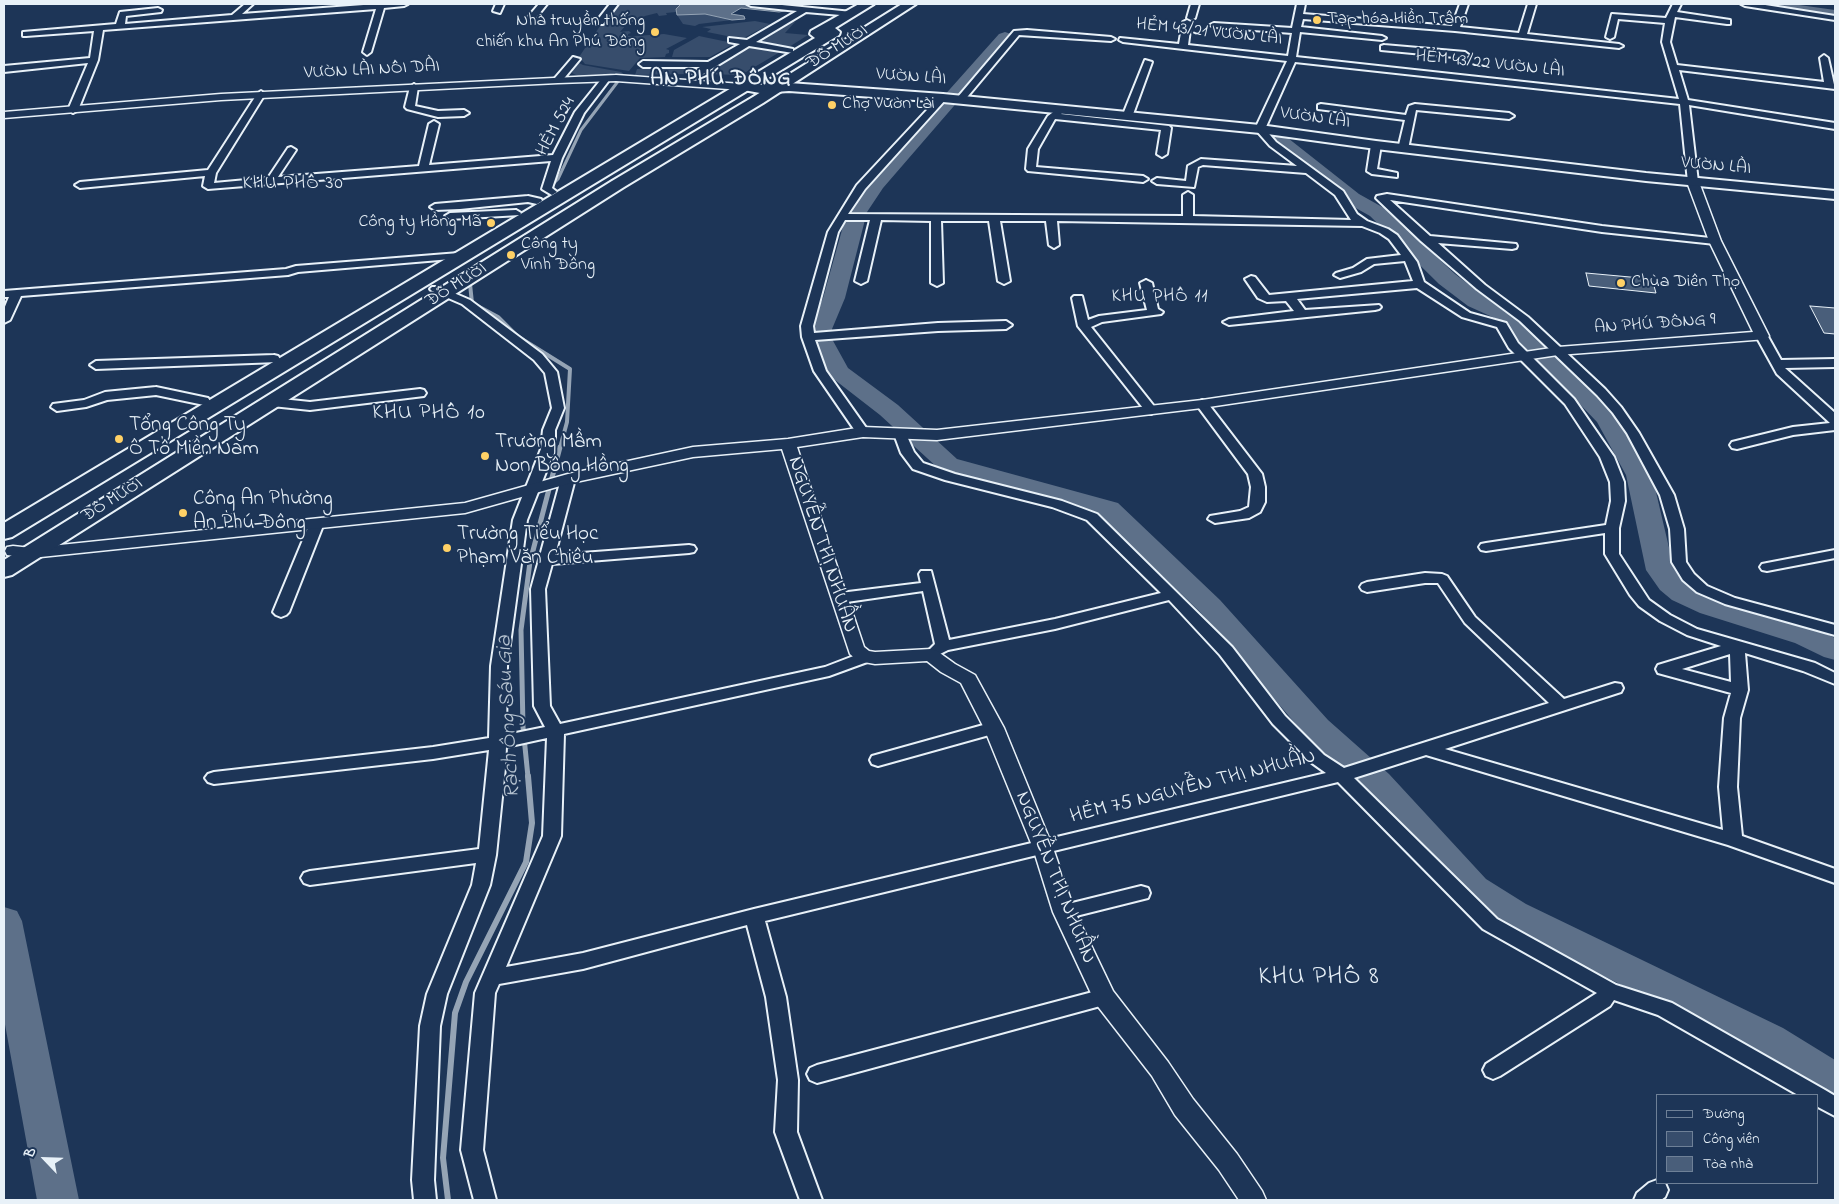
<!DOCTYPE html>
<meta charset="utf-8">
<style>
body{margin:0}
#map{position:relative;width:1839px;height:1204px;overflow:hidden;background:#1d3557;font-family:"Indie Flower",sans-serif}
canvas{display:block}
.frame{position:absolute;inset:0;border:5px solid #e8f1f8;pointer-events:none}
.legend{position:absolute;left:1656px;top:1094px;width:162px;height:90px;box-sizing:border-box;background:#1d3557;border:1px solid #6e8097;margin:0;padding:6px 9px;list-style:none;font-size:15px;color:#e8f1f8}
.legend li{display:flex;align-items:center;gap:10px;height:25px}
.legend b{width:25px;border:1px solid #6e8097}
.north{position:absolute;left:20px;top:1134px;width:50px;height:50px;-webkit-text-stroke:4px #1d3557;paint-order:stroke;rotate:294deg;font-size:14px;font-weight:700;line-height:20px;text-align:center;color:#e8f1f8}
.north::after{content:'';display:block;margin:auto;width:18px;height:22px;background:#e8f1f8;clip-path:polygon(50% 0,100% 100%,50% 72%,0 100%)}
</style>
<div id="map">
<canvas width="1839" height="1204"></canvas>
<div class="frame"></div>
<ul class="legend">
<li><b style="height:6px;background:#1d3557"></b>Đường</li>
<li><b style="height:14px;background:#374d6c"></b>Công viên</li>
<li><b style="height:14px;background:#495e7a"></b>Tòa nhà</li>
</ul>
<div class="north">B</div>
</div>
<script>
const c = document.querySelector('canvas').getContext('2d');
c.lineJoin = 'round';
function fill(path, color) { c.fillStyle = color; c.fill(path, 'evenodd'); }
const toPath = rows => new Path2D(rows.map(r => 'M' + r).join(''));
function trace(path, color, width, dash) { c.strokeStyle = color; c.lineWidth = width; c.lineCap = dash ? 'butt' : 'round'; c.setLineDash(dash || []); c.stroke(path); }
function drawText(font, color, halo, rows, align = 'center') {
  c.font = font + ' "Indie Flower",sans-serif'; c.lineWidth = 4; c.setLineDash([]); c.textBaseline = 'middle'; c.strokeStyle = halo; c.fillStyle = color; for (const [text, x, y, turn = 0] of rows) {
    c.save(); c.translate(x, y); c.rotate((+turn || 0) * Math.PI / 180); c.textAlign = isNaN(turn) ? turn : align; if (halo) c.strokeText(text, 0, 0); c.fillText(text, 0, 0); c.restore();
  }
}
const green = toPath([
 [615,4,681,4,676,9,676,12,666,13,667,15,659,16,657,13,645,16,626,25,620,32,629,31,631,33,628,34,628,36,635,36,664,34,687,38,666,49,669,50,669,53,666,54,665,57,640,58,629,71,585,64,579,57],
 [705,14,732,20,699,24,695,26,683,24,677,15],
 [755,21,770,24,742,39,707,32,711,29,702,27],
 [793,22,795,22,785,33,808,35,789,47,759,42],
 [699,36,723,41,735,43,710,57,672,57,674,50],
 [755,47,780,52,741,75,704,74,747,48],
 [577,62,583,65,621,72,625,75,582,78,572,73,575,63],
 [637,69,692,69,691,74,635,75]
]);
const water = toPath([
 [681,4,740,4,795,9,779,12,741,8,731,14,744,16,745,19,732,20,705,14,677,15,676,9,681,4]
]);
const streamFar3 = toPath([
 [552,185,558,179,581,130,619,80]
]);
const streamFar2 = toPath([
 [474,279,470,284,472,303,498,317,517,336,570,369,567,422,560,448]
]);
const streamFar1 = toPath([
 [528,777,523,727,521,630,530,562,560,447]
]);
const stream = toPath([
 [448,1200,443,1158,455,1013,466,982,526,862,532,823,528,776]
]);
const river = toPath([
 [1758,4,1792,4,1835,10,1835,20,1765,9,1760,7,1758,4],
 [1005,32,1011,34,1013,37,1011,40,883,188,867,212,845,298,832,329,832,339,848,368,898,405,957,459,1118,503,1220,600,1328,720,1389,774,1486,879,1526,904,1783,1028,1835,1060,1835,1098,1821,1093,1755,1052,1500,924,1462,899,1365,790,1306,736,1200,612,1100,515,939,469,880,415,831,377,810,339,810,329,823,298,847,212,869,180,999,34,1005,32],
 [1273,130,1279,131,1359,194,1384,208,1455,274,1484,296,1515,310,1616,414,1652,475,1674,569,1680,578,1692,588,1720,601,1815,629,1835,638,1835,660,1824,657,1795,643,1700,613,1672,600,1660,590,1646,570,1626,475,1597,422,1499,320,1468,306,1439,284,1370,216,1345,202,1267,139,1264,135,1267,131,1273,130],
 [4,907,17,911,22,921,79,1200,37,1200,4,1019,4,907]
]);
const building = toPath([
 [1586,273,1652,279,1656,293,1589,286,1586,273],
 [1810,306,1835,308,1835,334,1824,333,1810,306]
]);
const minor = toPath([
 [245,4,253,4,242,14,377,4,408,4,404,6,384,8,371,52,367,55,363,52,376,9,103,30,98,60,78,110,73,113,68,110,88,63,4,72,4,66,90,58,94,31,26,36,23,36,23,32,116,24,120,12,158,8,162,10,161,12,126,16,125,24,232,15,245,4],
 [496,4,504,4,500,13,493,11,496,4],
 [539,4,547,4,535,19,529,19,528,17,539,4],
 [610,4,618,4,603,24,597,24,596,22,610,4],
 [747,4,772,4,852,12,856,14,852,16,806,12,756,42,793,49,793,53,749,46,695,79,691,76,700,67,643,67,639,64,643,61,708,62,740,44,729,42,729,38,747,40,797,11,751,6,747,4],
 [1191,4,1199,4,1195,18,1191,20,1187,18,1191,4],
 [1297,4,1305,4,1303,14,1452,26,1460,4,1468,4,1460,27,1519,33,1528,4,1536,4,1527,34,1619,44,1623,46,1619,48,1455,31,1303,19,1301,27,1382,36,1386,38,1382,40,1300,32,1296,57,1679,99,1662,42,1665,23,1618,19,1614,37,1610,39,1606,37,1612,14,1666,18,1673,4,1681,4,1677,12,1730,20,1730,24,1727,24,1675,17,1670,42,1677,65,1824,82,1820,58,1824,55,1828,58,1835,89,1679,70,1688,100,1835,123,1835,129,1689,105,1698,182,1693,185,1688,182,1680,104,1295,62,1265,129,1276,142,1343,191,1357,214,1367,221,1388,229,1397,235,1417,262,1424,282,1470,313,1506,323,1518,343,1574,399,1614,457,1624,482,1625,501,1619,528,1619,554,1649,600,1670,615,1697,629,1815,663,1835,673,1835,684,1803,671,1745,653,1748,690,1740,718,1737,787,1742,836,1835,869,1835,883,1728,845,1426,755,1354,778,1497,919,1616,985,1672,1003,1825,1090,1835,1096,1835,1116,1818,1107,1818,1095,1798,1095,1658,1015,1614,1000,1610,1006,1500,1076,1493,1079,1486,1076,1483,1070,1486,1064,1597,993,1483,929,1338,782,765,921,786,997,798,1080,797,1132,822,1200,800,1200,775,1132,778,1080,766,997,747,925,583,969,499,984,495,993,483,1150,496,1200,474,1200,461,1150,475,993,543,836,547,738,506,747,505,768,496,855,490,885,447,994,440,1026,434,1180,436,1200,414,1200,412,1180,420,1026,427,994,472,885,476,863,310,885,304,883,301,878,304,873,310,871,479,849,489,750,433,759,214,784,208,782,205,778,208,774,214,772,433,747,489,738,491,666,513,520,541,449,543,430,552,408,545,373,534,360,462,304,432,291,430,289,432,287,440,287,470,300,542,354,557,372,564,408,555,430,555,449,527,520,507,666,506,735,545,727,534,706,531,589,561,479,568,475,575,479,555,555,689,545,694,546,696,549,694,552,689,553,552,564,545,589,550,706,560,724,825,667,864,652,870,653,872,657,870,661,829,676,564,734,561,836,506,967,583,953,754,909,1326,773,1312,763,1273,724,1220,655,1169,600,1055,629,948,650,936,656,930,655,928,651,935,644,923,591,840,603,835,601,833,598,835,595,840,593,921,583,919,574,921,571,931,571,949,640,1055,619,1161,593,1087,520,1052,507,945,480,913,469,901,453,894,434,900,430,906,434,914,452,923,463,955,474,1062,501,1097,514,1232,647,1285,716,1324,755,1344,768,1549,703,1465,623,1438,583,1425,583,1367,592,1362,590,1360,587,1362,584,1367,582,1425,573,1442,574,1447,576,1475,617,1564,699,1615,683,1621,684,1623,688,1621,692,1445,749,1723,830,1719,787,1724,718,1731,693,1658,673,1656,669,1658,665,1721,646,1687,635,1660,621,1639,606,1630,595,1605,554,1605,533,1486,551,1481,550,1479,547,1481,544,1486,543,1606,525,1611,501,1610,482,1600,457,1565,404,1509,348,1497,327,1462,317,1417,288,1297,299,1305,310,1379,305,1381,307,1379,309,1375,310,1229,325,1223,322,1229,319,1294,311,1286,301,1267,302,1258,298,1245,279,1251,276,1255,277,1269,295,1413,281,1405,261,1374,264,1361,272,1340,278,1334,275,1336,273,1353,268,1367,259,1401,255,1389,239,1380,233,1362,226,1057,221,1059,245,1054,248,1049,245,1046,221,1000,221,1010,281,1004,284,998,281,989,221,941,221,943,283,937,286,931,283,931,221,881,220,867,281,861,284,855,281,870,220,845,220,838,232,813,326,814,333,938,323,1006,321,1012,325,1006,329,938,331,815,340,826,371,869,432,863,436,858,435,814,371,802,337,801,326,828,232,857,185,940,96,946,96,947,98,865,189,848,214,1183,216,1183,195,1188,192,1193,195,1193,216,1351,220,1335,195,1306,173,1203,165,1198,167,1194,187,1157,184,1152,181,1157,178,1186,181,1188,166,1201,159,1297,166,1270,146,1255,129,1287,61,1123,42,1119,40,1120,38,1179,44,1183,22,1187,20,1191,22,1188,45,1288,56,1292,33,1214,27,1210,25,1214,23,1292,28,1297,4],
 [1730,654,1731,682,1682,669,1730,654],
 [1741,4,1759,4,1835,16,1835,20,1745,6,1741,4],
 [1027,30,1111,37,1115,39,1111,41,1019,35,963,102,957,102,957,98,1014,31,1027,30],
 [1384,45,1465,52,1469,55,1465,58,1381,50,1381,46,1384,45],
 [573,57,580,59,561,82,555,82,555,78,573,57],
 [1145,60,1152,62,1132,117,1130,119,1124,119,1122,117,1145,60],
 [606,76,610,79,584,113,562,158,552,188,557,192,552,195,542,189,551,161,208,189,203,186,205,176,80,188,75,185,80,182,208,170,257,94,261,91,265,94,216,173,214,183,268,178,288,148,291,147,296,150,278,177,419,166,429,124,434,121,439,124,429,165,553,155,575,112,603,77,606,76],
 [414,84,418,87,415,106,438,111,464,110,469,113,464,116,438,117,407,109,405,107,410,87,414,84],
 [1321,104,1406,115,1409,106,1415,104,1509,113,1514,116,1509,119,1416,110,1408,149,1403,152,1398,149,1405,120,1318,109,1318,105,1321,104],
 [1060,107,1065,110,1061,114,1169,126,1171,128,1167,154,1162,157,1157,154,1161,130,1055,119,1038,149,1036,167,1143,176,1148,179,1143,182,1028,171,1026,169,1028,149,1048,116,1060,107],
 [1376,142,1381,145,1377,169,1397,173,1397,177,1372,174,1367,171,1371,145,1376,142],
 [1387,194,1602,226,1719,239,1720,241,1719,243,1715,244,1602,232,1390,200,1430,236,1516,244,1517,246,1516,248,1512,249,1438,243,1485,285,1528,317,1605,389,1621,407,1639,433,1674,495,1684,529,1686,562,1694,574,1707,586,1735,598,1835,625,1835,635,1725,604,1697,592,1683,580,1672,562,1670,529,1660,495,1627,433,1613,413,1597,395,1520,321,1477,289,1421,241,1376,198,1377,196,1387,194],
 [528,196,541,199,542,201,537,204,528,202,460,209,435,210,430,207,435,204,528,196],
 [516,210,521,213,520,215,450,219,445,216,450,213,516,210],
 [459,253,464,256,463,258,298,272,288,275,21,296,10,320,4,323,4,309,9,297,4,297,4,291,286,269,296,266,459,253],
 [1146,280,1152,283,1158,309,1163,312,1161,314,1102,322,1091,327,1157,410,1151,414,1147,413,1078,326,1072,298,1074,296,1082,296,1088,320,1099,316,1147,310,1140,283,1146,280],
 [1762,332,1766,333,1781,360,1835,359,1835,367,1785,368,1835,413,1835,430,1793,435,1737,449,1732,448,1730,445,1732,442,1793,427,1830,423,1777,374,1756,336,1762,332],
 [274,355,278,356,280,359,278,362,96,369,90,365,96,361,274,355],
 [156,387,208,398,210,401,204,405,156,395,107,400,86,407,57,411,51,407,53,404,84,400,105,392,156,387],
 [420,389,424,390,426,393,424,396,310,410,272,406,266,402,272,398,310,402,420,389],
 [1202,400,1206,401,1262,474,1265,487,1265,502,1260,512,1249,518,1215,523,1208,519,1210,516,1240,511,1249,507,1251,487,1248,474,1196,404,1202,400],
 [317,519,324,523,289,612,286,615,281,617,276,615,273,612,310,523,317,519],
 [1835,550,1835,558,1767,571,1762,570,1760,567,1762,564,1767,563,1835,550],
 [994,722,1000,724,1002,728,1000,732,878,766,872,764,870,760,872,756,994,722],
 [1141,886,1148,888,1150,893,1148,898,1064,919,1057,917,1055,912,1057,907,1064,905,1141,886],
 [1104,989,1111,991,1114,997,1111,1003,1104,1005,817,1083,810,1080,807,1074,810,1068,817,1065,1104,989],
 [1657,1180,1658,1183,1665,1183,1668,1190,1665,1197,1661,1200,1634,1200,1637,1193,1649,1183,1657,1180]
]);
const tertiary = toPath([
 [616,75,742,84,747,87,742,90,616,81,558,83,221,100,4,118,4,112,221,94,616,75],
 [1693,179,1699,182,1721,241,1769,336,1767,339,1558,355,1202,408,937,440,863,437,797,447,864,647,869,651,875,652,931,649,937,651,955,664,975,675,1004,728,1053,848,1075,912,1113,991,1168,1062,1193,1099,1237,1154,1262,1191,1266,1200,1239,1200,1219,1170,1175,1115,1152,1076,1096,1004,1053,912,1033,848,984,728,961,683,941,672,927,661,875,664,858,661,850,654,782,449,693,457,571,483,465,513,31,558,7,555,5,551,7,547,13,546,31,548,465,503,568,474,693,447,788,439,863,427,937,430,1202,400,1558,347,1753,332,1709,241,1687,182,1693,179]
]);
const secondary = toPath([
 [742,83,760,85,789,83,943,94,1260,125,1376,141,1646,173,1835,191,1835,199,1646,181,1376,149,1260,133,943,102,789,91,760,93,738,89,736,87,738,85,742,83]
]);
const trunk = toPath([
 [859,4,874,4,835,28,840,32,839,35,12,537,4,539,4,523,815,38,810,34,811,31,859,4],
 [902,4,916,4,763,103,624,187,12,575,4,577,4,560,612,181,753,97,902,4]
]);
const markers = [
 [1317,20,5,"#ffd166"],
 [655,32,5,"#ffd166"],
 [832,105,5,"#ffd166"],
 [491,223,5,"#ffd166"],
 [511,255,5,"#ffd166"],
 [1621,283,5,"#ffd166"],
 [119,439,5,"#ffd166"],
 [485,456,5,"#ffd166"],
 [183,513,5,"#ffd166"],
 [447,548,5,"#ffd166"]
];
const farPoinames = [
 ["Tạp hóa Hiền Trâm",1327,20],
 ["Nhà truyền thống",645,22,"right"],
 ["chiến khu An Phú Đông",645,43,"right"],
 ["Chợ Vườn Lài",842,105],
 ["Công ty Hồng Mã",481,223,"right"],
 ["Công ty",521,245],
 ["Vĩnh Đông",521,266],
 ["Chùa Diên Thọ",1631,283]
];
const farStreetnames = [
 ["HẺM 43/21 VƯỜN LÀI",1209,33,6],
 ["ĐỖ MƯỜI",838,48,-32],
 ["HẺM 43/22 VƯỜN LÀI",1490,65,6],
 ["VƯỜN LÀI NỐI DÀI",372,71,-3],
 ["VƯỜN LÀI",911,78,4],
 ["VƯỜN LÀI",1315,119,8],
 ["HẺM 524",557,127,-62],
 ["VƯỜN LÀI",1716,167,5],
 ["ĐỖ MƯỜI",457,286,-32],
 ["AN PHÚ ĐÔNG 9",1655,325,-4],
 ["ĐỖ MƯỜI",113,501,-32]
];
const farNeighbourhoodnames = [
 ["KHU PHỐ 30",293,185],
 ["KHU PHỐ 11",1160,298]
];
const farDistrictnames = [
 ["AN PHÚ ĐÔNG",721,81]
];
const poiNames = [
 ["Tổng Công Ty",129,427],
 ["Ô Tô Miền Nam",129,451],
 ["Trường Mầm",495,444],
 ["Non Bông Hồng",495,468],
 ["Công An Phường",193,501],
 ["An Phú Đông",193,525],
 ["Trường Tiểu Học",457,536],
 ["Phạm Văn Chiêu",457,560]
];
const streetNames = [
 ["NGUYỄN THỊ NHUẦN",821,545,72],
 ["HẺM 75 NGUYỄN THỊ NHUẦN",1193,788,-14],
 ["NGUYỄN THỊ NHUẦN",1054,878,68]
];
const neighbourhoodNames = [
 ["KHU PHỐ 10",429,414]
];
const waterNames = [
 ["Rạch Ông Sáu Gia",510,717,-93]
];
const nearNeighbourhoodnames = [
 ["KHU PHỐ 8",1319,979]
];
fill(green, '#374d6c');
fill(water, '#5d7089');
trace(water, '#95a4b5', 1);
trace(streamFar3, '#95a4b5', 3);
trace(streamFar2, '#95a4b5', 4);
trace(streamFar1, '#95a4b5', 5);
trace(stream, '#95a4b5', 6);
fill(river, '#5d7089');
fill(building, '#495e7a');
trace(building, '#e8f1f8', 1);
trace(minor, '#e8f1f8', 4);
trace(tertiary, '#e8f1f8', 3);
trace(secondary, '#e8f1f8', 4);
trace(trunk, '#e8f1f8', 4);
fill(minor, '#1d3557');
fill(tertiary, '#1d3557');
fill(secondary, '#1d3557');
fill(trunk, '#1d3557');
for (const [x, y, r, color] of markers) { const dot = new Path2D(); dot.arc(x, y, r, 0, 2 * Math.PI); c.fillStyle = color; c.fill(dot); trace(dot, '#1d3557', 2); }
drawText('18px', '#e8f1f8', '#1d3557', farPoinames, 'left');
drawText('18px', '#e8f1f8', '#1d3557', farStreetnames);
c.letterSpacing = '1px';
drawText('19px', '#e8f1f8', '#1d3557', farNeighbourhoodnames);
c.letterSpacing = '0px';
c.letterSpacing = '1px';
drawText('bold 21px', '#e8f1f8', '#1d3557', farDistrictnames);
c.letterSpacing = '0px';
drawText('21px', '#e8f1f8', '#1d3557', poiNames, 'left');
drawText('21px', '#e8f1f8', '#1d3557', streetNames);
c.letterSpacing = '1px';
drawText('22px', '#e8f1f8', '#1d3557', neighbourhoodNames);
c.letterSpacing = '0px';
drawText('italic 22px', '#b7c4d1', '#1d3557', waterNames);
c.letterSpacing = '1px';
drawText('26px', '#e8f1f8', '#1d3557', nearNeighbourhoodnames);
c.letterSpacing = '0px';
</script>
